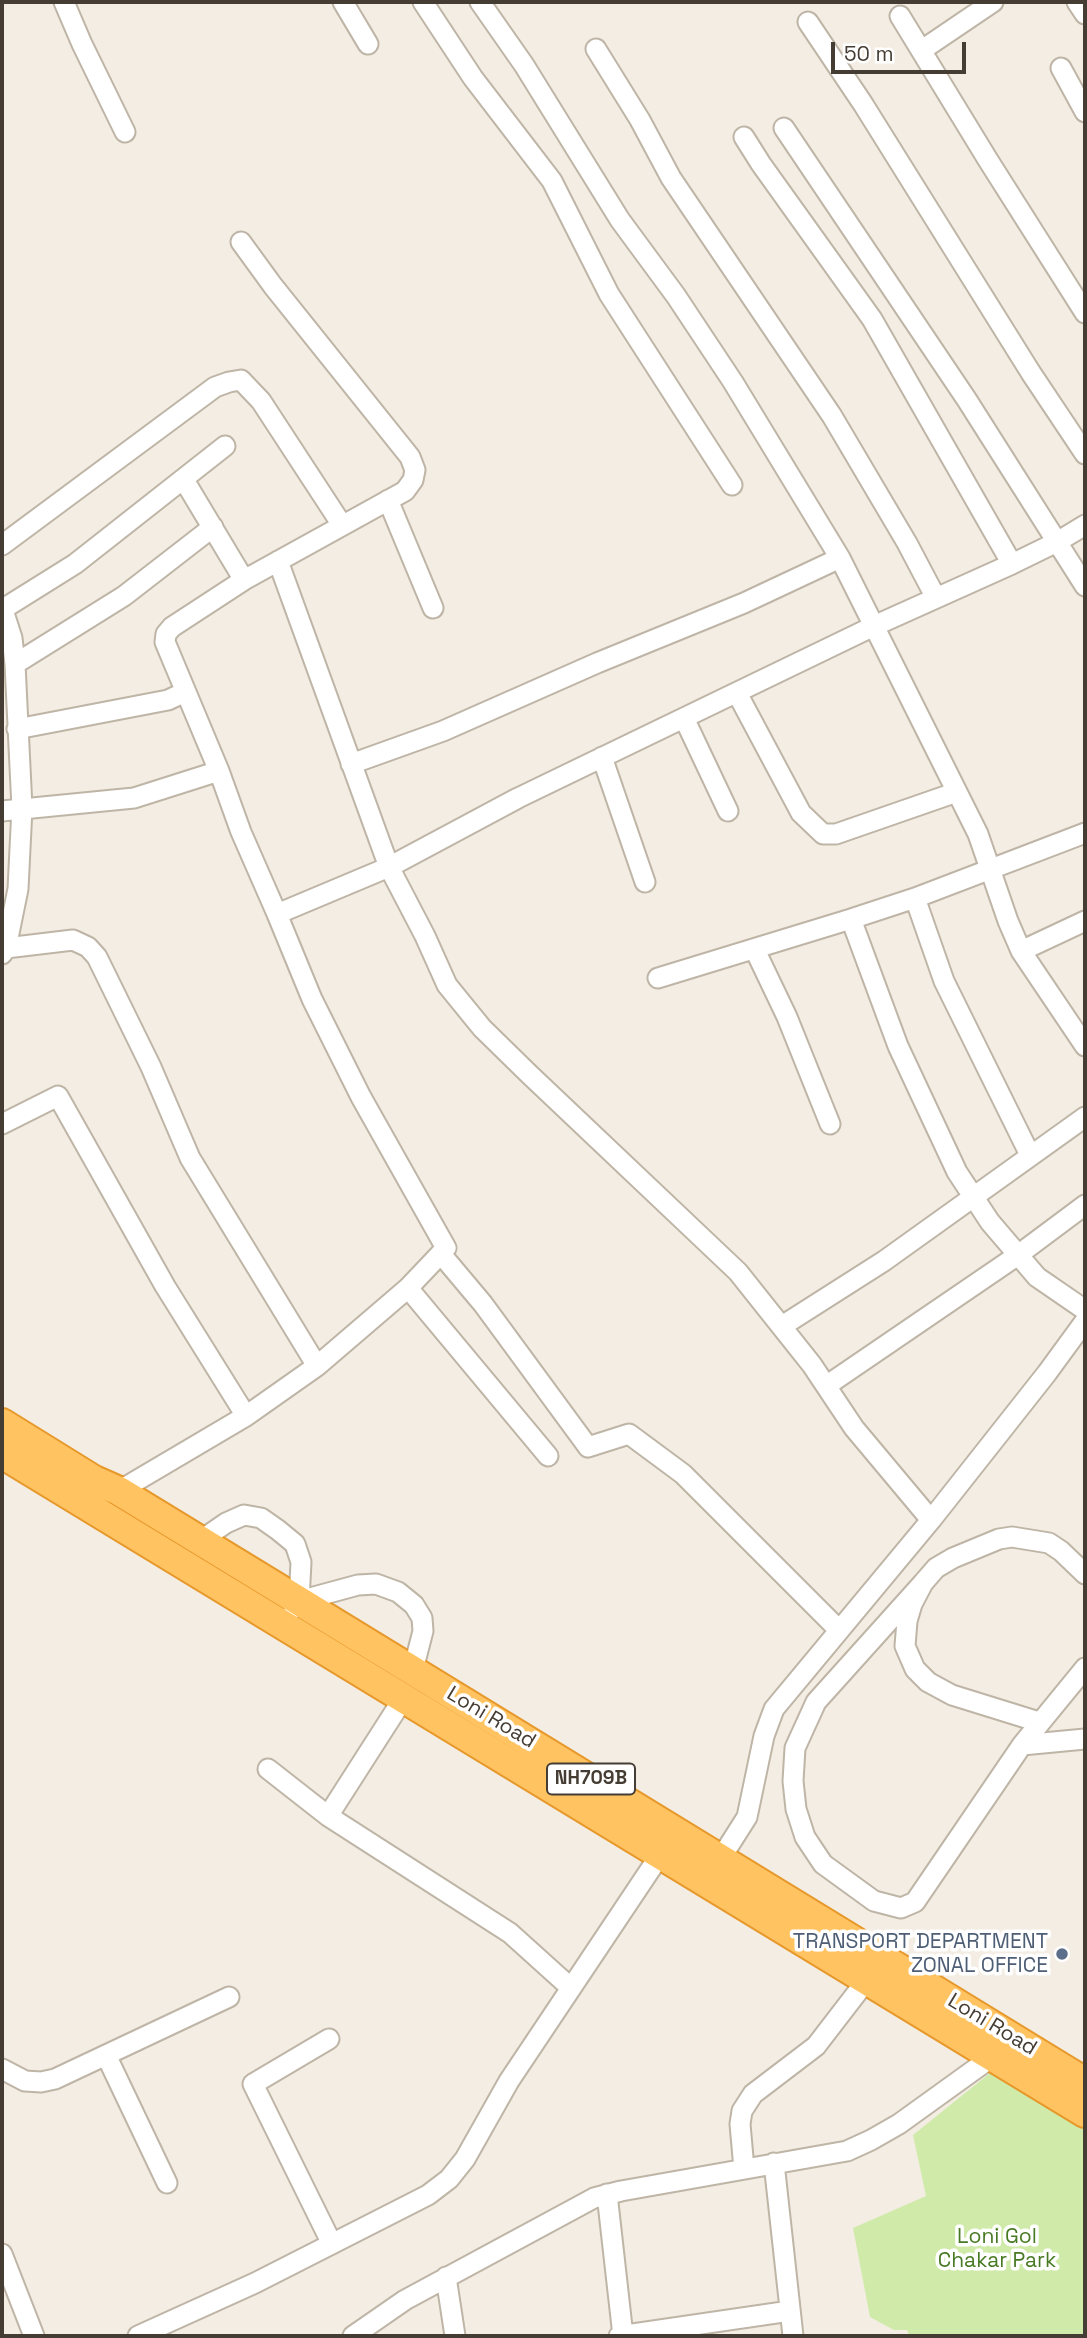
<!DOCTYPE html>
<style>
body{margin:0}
#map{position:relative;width:1087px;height:2338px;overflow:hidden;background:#f3ede3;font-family:"Space Grotesk",sans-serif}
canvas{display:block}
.frame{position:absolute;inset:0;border:4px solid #453d33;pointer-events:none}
.scale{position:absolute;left:831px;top:42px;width:135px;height:32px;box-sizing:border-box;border:4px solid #453d33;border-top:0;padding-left:9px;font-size:21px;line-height:24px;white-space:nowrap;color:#453d33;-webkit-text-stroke:5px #fff;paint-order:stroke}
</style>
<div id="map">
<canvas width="1087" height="2338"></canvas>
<div class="frame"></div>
<div class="scale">50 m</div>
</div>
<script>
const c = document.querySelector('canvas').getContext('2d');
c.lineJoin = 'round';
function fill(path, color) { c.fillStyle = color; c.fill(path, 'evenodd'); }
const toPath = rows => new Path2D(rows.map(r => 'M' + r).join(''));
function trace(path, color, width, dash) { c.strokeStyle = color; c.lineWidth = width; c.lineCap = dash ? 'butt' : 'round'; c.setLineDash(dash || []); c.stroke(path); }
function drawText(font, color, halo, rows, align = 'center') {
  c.font = font + ' "Space Grotesk",sans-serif'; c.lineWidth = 7; c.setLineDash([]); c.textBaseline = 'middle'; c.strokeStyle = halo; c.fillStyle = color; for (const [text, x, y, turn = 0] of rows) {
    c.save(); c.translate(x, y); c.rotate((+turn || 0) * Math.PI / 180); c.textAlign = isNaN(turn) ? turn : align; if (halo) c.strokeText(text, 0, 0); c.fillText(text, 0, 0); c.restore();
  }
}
const green = toPath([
 [990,2073,1011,2079,1085,2126,1085,2336,909,2336,907,2330,894,2330,870,2317,853,2228,926,2196,913,2135]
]);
const minor = toPath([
 [64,2,82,44,125,132],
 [343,2,368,44],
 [423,2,473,78,552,181,609,294,732,485],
 [480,2,524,65,620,220,676,296,733,382,840,558,978,834,1008,921,1021,951,1085,1046],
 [1077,2,1085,14],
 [900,16,988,160,1085,313],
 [808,22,863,104,1031,373,1085,454],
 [596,49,640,120,671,178,832,416,907,543,936,598],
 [922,50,993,2],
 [1061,68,1085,112],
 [784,128,967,400,1085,586],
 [744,137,761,164,872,319,1012,564],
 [241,242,273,286,410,457,415,470,413,480,405,491,244,580,172,627,166,634,165,642,219,771,241,832,277,914,389,867,518,798,874,626,1012,564,1057,542,1085,525],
 [184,480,244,580],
 [388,500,433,608],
 [2,545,215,387,229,382,241,380,261,401,342,525],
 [278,561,389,867,425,936,447,985,482,1028,529,1074,738,1272,812,1365,854,1428,931,1520],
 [2,607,12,638,15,664,22,808,18,889,6,948,2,954],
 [3,609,75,564,225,446],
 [15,664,124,596,213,527],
 [737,693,801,813,823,834,836,834,957,792],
 [684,718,728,811],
 [17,729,168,700,185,692],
 [602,757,645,882],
 [351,764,443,731,597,663,744,603,840,558],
 [2,811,134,798,219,771],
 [851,919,915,898],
 [6,948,73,940,88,947,97,957,151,1067,190,1158,317,1366],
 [755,950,787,1017,830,1124],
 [1021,951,1085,921],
 [658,978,851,919,898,1046,957,1172,990,1222,1037,1277,1085,1310],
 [2,1124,58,1096,165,1286,246,1416],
 [1030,1155,944,981,915,898,1085,833],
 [441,1254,483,1304,588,1447,629,1434,683,1474,838,1629],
 [408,1288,548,1456],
 [782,1326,884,1261,1085,1117],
 [826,1386,1018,1255,1085,1205],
 [119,1491,246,1416,317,1366,408,1288,446,1248,361,1097,312,999,277,914],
 [200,1541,226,1523,244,1515,261,1518,278,1530,295,1544,301,1562,299,1601,294,1608],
 [923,1583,816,1702,795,1748,793,1781,796,1809,805,1837,823,1864,874,1901,901,1908,915,1902,1022,1745,1085,1668],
 [299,1601,358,1585,376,1584,398,1592,414,1605,422,1618,423,1631,413,1670],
 [1039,1722,952,1695,928,1682,915,1669,905,1646,907,1621,912,1604,923,1583,936,1568,953,1558,999,1539,1012,1537,1049,1543,1061,1551,1085,1574],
 [1022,1745,1085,1739],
 [268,1769,328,1816,510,1933,571,1988],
 [328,1816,403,1699],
 [721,1858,747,1817,764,1736,774,1709,931,1520,1047,1373,1085,1321],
 [329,2039,253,2084,332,2244],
 [106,2055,167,2183],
 [2,2069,25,2081,41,2082,55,2079,229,1997],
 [774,2163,793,2336],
 [744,2169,740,2124,742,2111,753,2094,816,2046,866,1981],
 [607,2194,623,2336],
 [2,2254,34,2336],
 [446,2277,455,2336],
 [138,2336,255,2283,428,2195,449,2179,465,2159,509,2081,660,1855],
 [353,2336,405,2300,594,2198,621,2191,847,2151,871,2140,899,2124,992,2057,998,2048],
 [619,2336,790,2311]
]);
const highway = toPath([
 [2,1423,94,1480,119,1491,299,1601,1085,2082],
 [2,1454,1085,2113]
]);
const markers = [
 [1062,1954,7,"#5c6f8a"]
];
const shields = [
 [591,1779,88]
];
const shieldNames = [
 ["NH709B",591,1779]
];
const streetNames = [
 ["Loni Road",491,1718,31],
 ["Loni Road",992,2025,31]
];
const serviceNames = [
 ["TRANSPORT DEPARTMENT",1048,1942],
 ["ZONAL OFFICE",1048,1966]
];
const parkNames = [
 ["Loni Gol",997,2237],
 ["Chakar Park",997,2261]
];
fill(green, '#d0eaa9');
trace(minor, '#bfb5a6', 23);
trace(highway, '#e7982a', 32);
trace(minor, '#fff', 19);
trace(highway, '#ffc362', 28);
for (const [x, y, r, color] of markers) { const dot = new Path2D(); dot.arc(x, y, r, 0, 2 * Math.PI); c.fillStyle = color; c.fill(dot); trace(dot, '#fff', 2.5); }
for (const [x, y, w] of shields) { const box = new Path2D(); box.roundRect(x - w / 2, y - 15.5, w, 31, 5); c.fillStyle = '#fff'; c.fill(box); trace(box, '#453d33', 2); }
drawText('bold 19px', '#453d33', null, shieldNames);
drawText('21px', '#453d33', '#fff', streetNames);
drawText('21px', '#4e5e75', '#fff', serviceNames, 'right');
drawText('21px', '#487a23', '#fff', parkNames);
</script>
